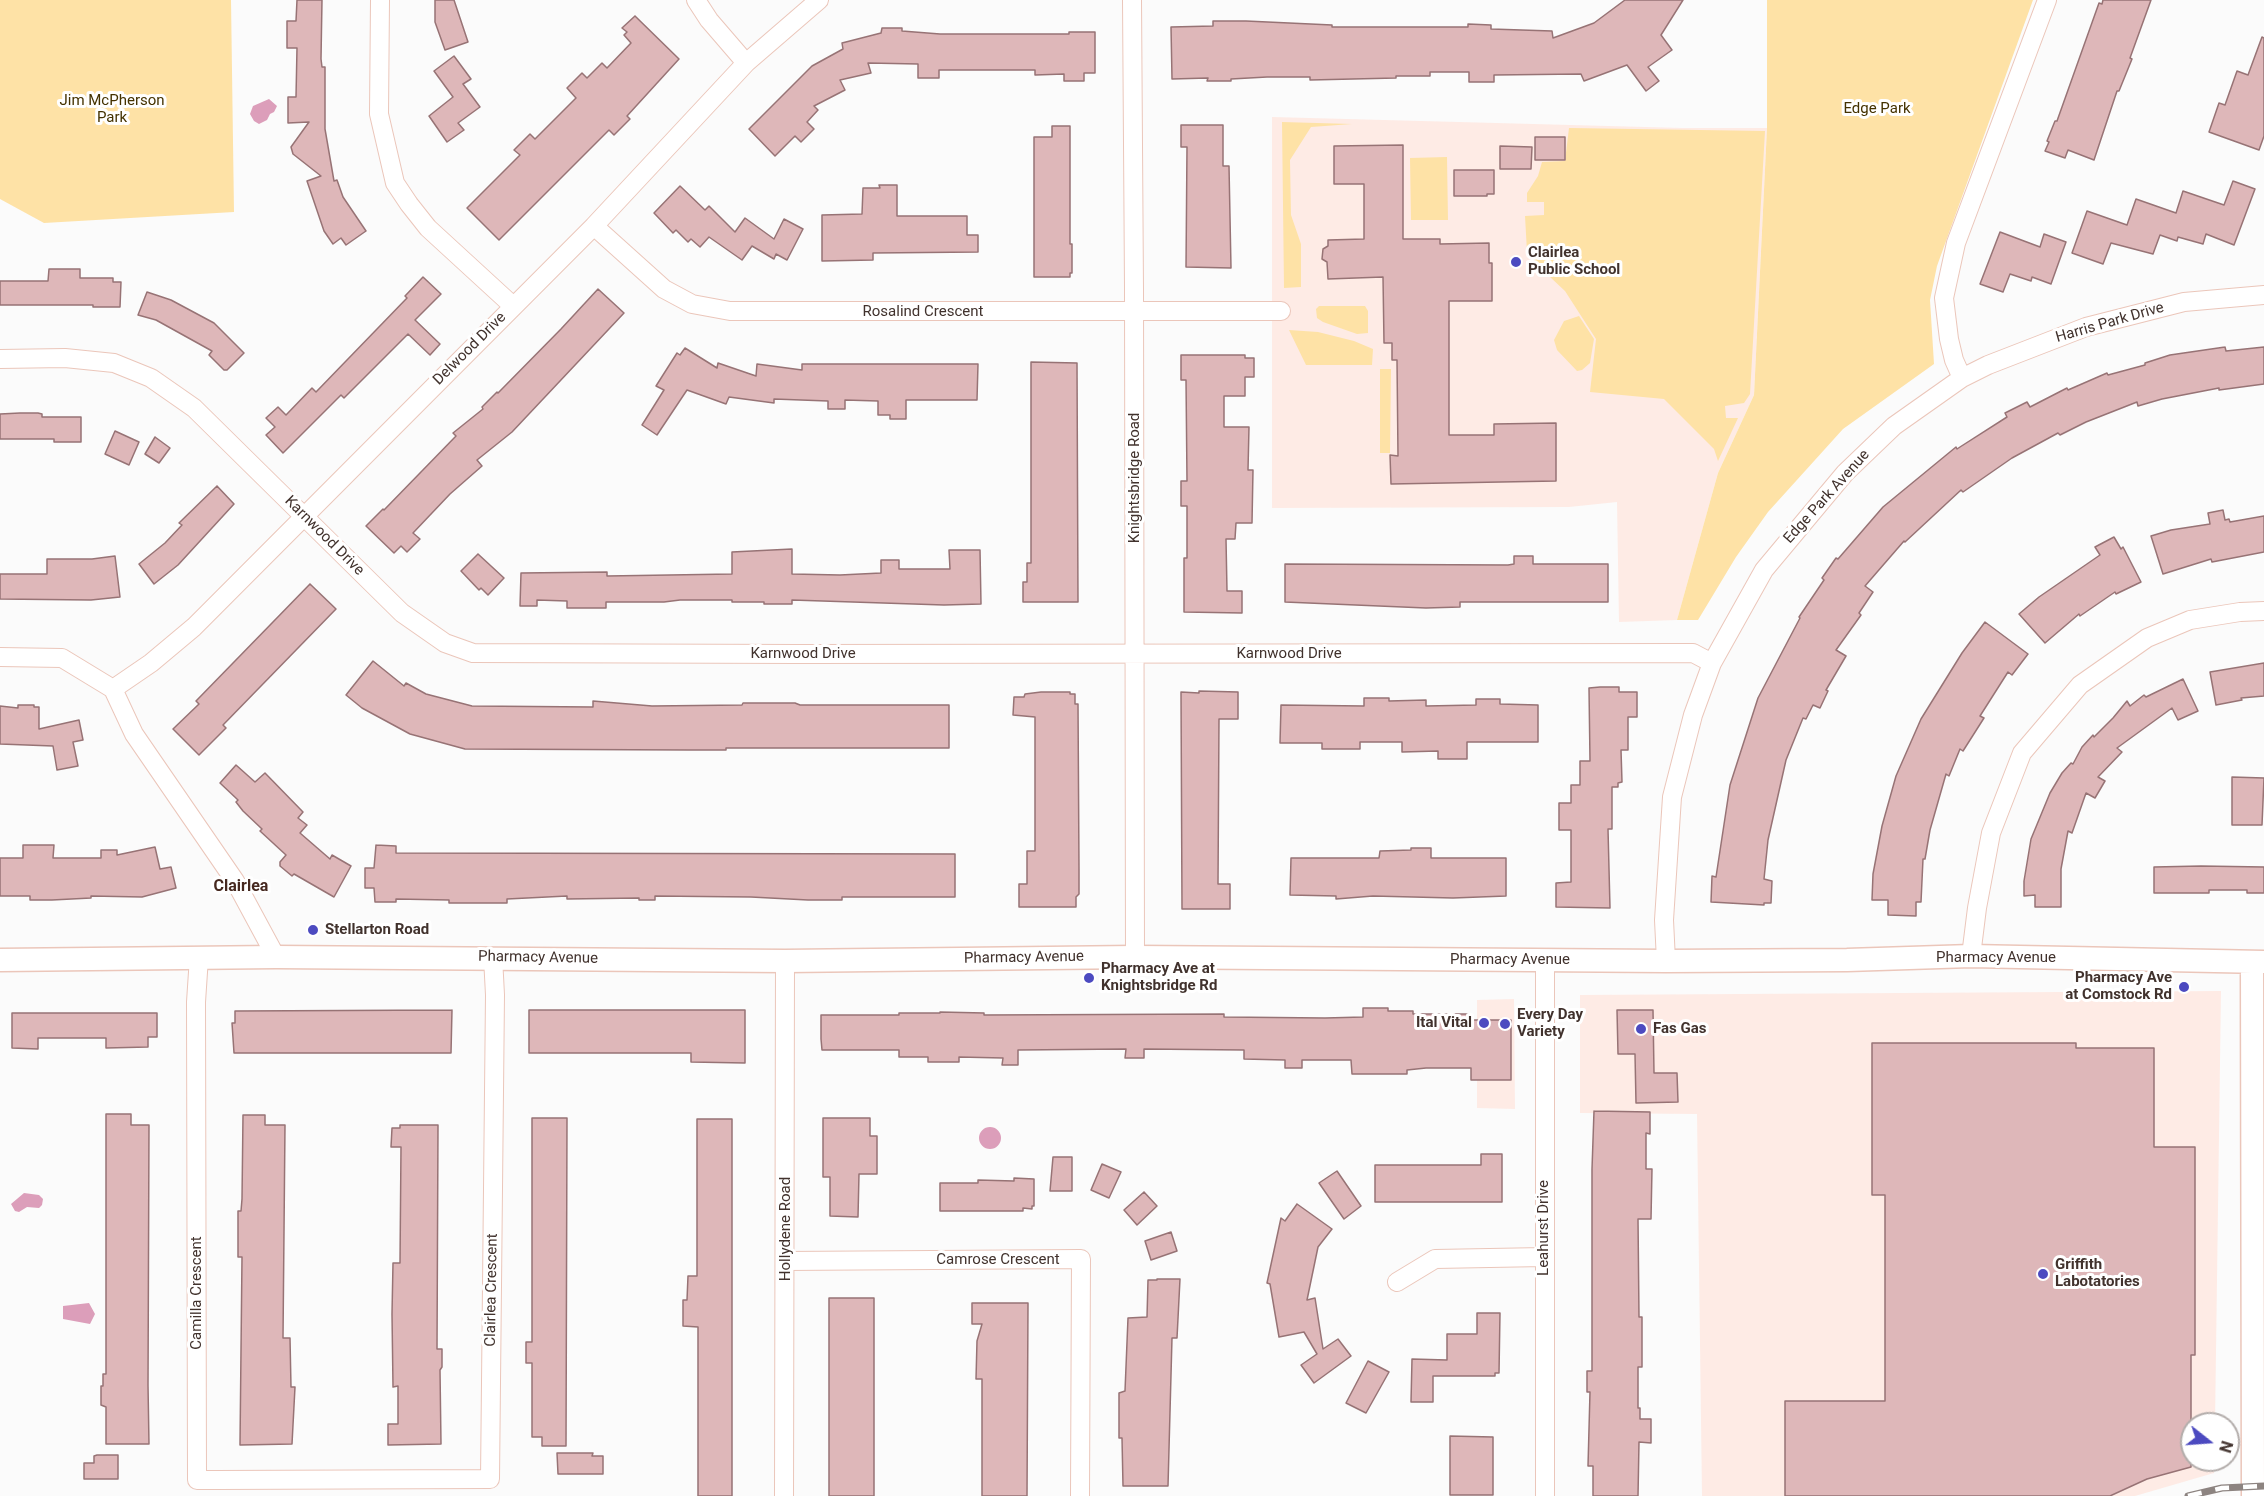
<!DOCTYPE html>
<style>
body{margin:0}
#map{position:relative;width:2264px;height:1496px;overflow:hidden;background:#fbfbfb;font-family:Roboto,sans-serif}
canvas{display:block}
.north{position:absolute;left:2180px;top:1412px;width:60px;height:60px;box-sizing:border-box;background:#fff;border:2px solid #b3adab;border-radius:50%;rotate:107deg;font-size:16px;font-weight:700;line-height:24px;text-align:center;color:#41322d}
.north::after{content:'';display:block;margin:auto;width:21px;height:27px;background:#4c4ac0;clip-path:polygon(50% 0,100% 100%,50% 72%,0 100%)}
</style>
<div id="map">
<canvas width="2264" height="1496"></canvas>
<div class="north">N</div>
</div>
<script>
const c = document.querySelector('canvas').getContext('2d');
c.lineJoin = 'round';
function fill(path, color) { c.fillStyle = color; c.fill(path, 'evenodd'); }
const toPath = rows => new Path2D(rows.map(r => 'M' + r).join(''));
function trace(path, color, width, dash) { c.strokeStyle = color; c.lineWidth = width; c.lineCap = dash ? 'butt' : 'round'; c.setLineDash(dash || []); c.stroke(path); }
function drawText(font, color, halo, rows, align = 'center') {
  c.font = font + ' Roboto,sans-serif'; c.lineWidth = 6; c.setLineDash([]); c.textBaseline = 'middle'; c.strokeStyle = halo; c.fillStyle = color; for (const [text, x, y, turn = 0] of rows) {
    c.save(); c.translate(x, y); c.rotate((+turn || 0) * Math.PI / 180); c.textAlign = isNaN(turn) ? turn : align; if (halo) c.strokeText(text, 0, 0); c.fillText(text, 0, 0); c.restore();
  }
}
const built = toPath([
 [1272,117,1683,128,1767,128,1754,395,1718,473,1677,620,1619,622,1617,502,1569,507,1272,508],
 [2221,991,2215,1424,2192,1424,2192,1460,2214,1460,2214,1473,2135,1496,1702,1496,1697,1114,1580,1113,1580,995],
 [1514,999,1515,1109,1477,1108,1477,1000]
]);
const green = toPath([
 [0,0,231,0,234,212,44,223,0,199],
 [1767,0,2033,0,1937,266,1930,300,1934,364,1843,429,1768,512,1736,557,1698,620,1677,620,1718,473,1754,395,1767,128],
 [1282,122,1352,124,1311,127,1290,160,1291,215,1301,244,1301,287,1284,288],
 [1569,128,1765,131,1750,394,1744,403,1725,406,1726,418,1738,418,1718,461,1714,449,1664,399,1590,392,1596,339,1565,291,1534,262,1527,252,1525,216,1544,215,1544,202,1527,202,1527,193,1538,176,1542,162,1565,161],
 [1447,157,1448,220,1411,220,1410,158],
 [1319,306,1365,306,1368,311,1368,333,1357,334,1323,322,1317,318,1316,309],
 [1579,316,1594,339,1590,363,1582,370,1577,371,1557,350,1554,340,1564,321],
 [1289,330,1318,332,1354,341,1373,349,1372,365,1306,365],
 [1380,369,1391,369,1390,453,1380,453]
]);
const water = toPath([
 [269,99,277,106,274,112,270,114,267,120,259,124,254,121,250,114,253,106],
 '979 1138a11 11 0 1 1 22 0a11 11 0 1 1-22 0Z',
 [24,1193,39,1195,43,1199,42,1205,39,1208,27,1207,19,1212,15,1211,11,1204],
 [89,1303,95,1314,90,1324,63,1319,63,1306]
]);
const building = toPath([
 [297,0,322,0,321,59,322,67,325,67,325,129,334,181,337,180,343,197,366,231,346,245,341,238,333,244,324,231,307,181,321,176,293,154,291,147,309,122,288,123,288,97,296,97,297,48,287,48,287,21,296,21,297,0],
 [435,0,454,0,468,42,445,50,435,22,435,0],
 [1625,0,1683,0,1661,35,1672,50,1648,67,1659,81,1646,91,1627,65,1584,81,1581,74,1494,75,1494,82,1469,82,1469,72,1430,72,1430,76,1396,76,1396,78,1310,80,1310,77,1267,77,1231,79,1231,81,1207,81,1208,78,1172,79,1171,27,1213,26,1213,21,1246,21,1332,25,1332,27,1468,27,1468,24,1491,25,1491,29,1552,31,1553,38,1594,23,1625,0],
 [2103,0,2151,0,2130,58,2132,59,2119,91,2117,91,2094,160,2068,150,2065,158,2045,151,2049,142,2047,141,2055,121,2057,121,2099,3,2102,4,2103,0],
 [635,16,679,59,627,116,630,119,614,135,609,130,499,240,467,208,520,155,514,150,530,134,535,139,576,98,567,88,582,73,587,78,602,63,607,68,631,43,624,35,627,32,622,28,635,16],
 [882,28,902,28,902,31,940,34,1069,34,1069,32,1095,32,1095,73,1084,73,1084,81,1064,81,1064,74,1035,75,1035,70,939,70,939,78,918,78,918,64,868,63,871,73,840,80,845,90,814,106,818,110,807,122,814,129,801,142,795,136,775,156,749,129,812,66,843,49,842,43,881,33,882,28],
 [2262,37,2264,38,2264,136,2259,150,2209,132,2219,103,2225,105,2237,71,2248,75,2262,37],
 [454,56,471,79,463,84,480,107,458,123,464,130,447,142,429,116,453,97,434,71,454,56],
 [1181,125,1223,125,1223,166,1229,166,1231,268,1186,267,1187,147,1181,147,1181,125],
 [1052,126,1070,126,1070,244,1072,244,1072,273,1070,273,1070,277,1034,277,1034,137,1052,137,1052,126],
 [1535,137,1565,137,1565,160,1535,160,1535,137],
 [1403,145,1403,239,1440,239,1440,244,1489,243,1489,263,1492,263,1492,301,1449,301,1449,435,1494,435,1494,424,1556,423,1556,481,1391,484,1390,455,1398,456,1397,360,1392,360,1392,343,1384,343,1383,277,1328,279,1327,262,1322,259,1323,249,1328,246,1328,240,1364,239,1364,184,1334,184,1334,146,1403,145],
 [1500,146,1532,147,1531,169,1500,169,1500,146],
 [1454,170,1494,170,1494,194,1487,194,1487,196,1454,196,1454,170],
 [2233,181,2255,189,2234,245,2206,234,2203,244,2178,237,2177,241,2160,235,2153,254,2111,243,2103,264,2072,253,2087,211,2127,225,2136,199,2176,213,2183,191,2224,205,2233,181],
 [879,185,897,185,897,216,967,216,967,235,978,235,978,252,873,253,873,260,822,261,822,215,862,214,863,188,880,188,879,185],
 [680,186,705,210,709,206,735,232,745,218,774,239,784,219,803,229,787,260,776,254,774,259,752,246,742,260,709,237,700,247,691,239,688,242,676,230,673,233,654,213,680,186],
 [2000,232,2040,247,2044,234,2066,242,2051,284,2032,277,2031,281,2010,274,2003,292,1980,284,2000,232],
 [49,269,80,269,80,278,113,278,113,282,121,282,120,307,93,307,93,305,0,305,0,281,48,281,49,269],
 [423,277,441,294,415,320,440,344,430,355,408,334,344,398,341,395,283,453,266,435,275,427,266,418,278,407,286,415,312,388,316,392,407,298,405,296,423,277],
 [598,289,624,313,512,432,477,460,482,466,450,494,413,533,420,539,407,552,401,546,394,553,366,526,383,509,384,510,456,436,453,433,483,409,482,407,497,392,498,393,561,329,598,289],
 [147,292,171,300,214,323,244,353,227,370,224,370,209,355,212,351,156,320,138,315,147,292],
 [2225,347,2226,351,2264,347,2264,384,2219,390,2219,388,2162,399,2138,406,2137,402,2086,422,2060,435,2058,433,2012,458,1963,492,1961,490,1905,542,1904,541,1865,586,1873,592,1859,613,1861,615,1836,650,1846,656,1826,690,1828,691,1820,708,1813,705,1806,719,1803,718,1786,760,1768,840,1764,879,1772,881,1771,903,1764,903,1764,905,1711,902,1712,876,1716,877,1730,785,1758,698,1800,618,1799,617,1824,580,1822,578,1836,558,1838,559,1883,507,1956,447,1957,449,1960,447,2007,417,2005,413,2027,402,2030,407,2067,388,2068,390,2107,373,2108,375,2145,365,2145,363,2170,355,2225,347],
 [685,348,717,368,718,363,756,376,757,364,802,370,802,364,978,364,977,400,906,400,906,419,890,419,890,415,878,415,878,401,845,400,845,409,828,409,828,401,774,399,774,403,729,397,726,404,687,390,657,435,642,425,664,390,656,386,677,353,680,355,685,348],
 [1181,355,1245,355,1245,358,1254,358,1254,377,1245,377,1245,396,1224,396,1224,427,1249,427,1248,470,1253,470,1252,523,1236,523,1235,539,1226,539,1227,591,1242,591,1242,613,1184,612,1184,558,1187,558,1187,506,1181,506,1181,481,1187,481,1186,380,1181,380,1181,355],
 [1031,362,1077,363,1078,602,1023,602,1023,582,1027,582,1027,563,1031,563,1031,362],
 [20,413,38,413,42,414,42,417,81,417,81,442,54,442,54,439,0,439,0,414,20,413],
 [115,431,139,442,129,465,105,454,115,431],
 [155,437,170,448,159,463,145,454,155,437],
 [217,486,234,504,178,565,154,584,139,564,165,543,182,525,179,523,217,486],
 [2223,510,2225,520,2229,519,2230,522,2264,516,2264,552,2212,562,2211,559,2163,574,2151,536,2171,530,2210,524,2208,513,2223,510],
 [2114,537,2121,549,2123,547,2141,582,2116,594,2115,592,2080,616,2079,614,2045,643,2019,614,2039,597,2100,555,2095,547,2114,537],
 [792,549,792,574,840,575,881,573,881,560,899,560,899,569,950,569,949,550,980,550,981,604,944,605,792,600,792,604,764,604,764,602,732,602,732,600,680,600,664,602,606,602,606,608,567,608,567,601,537,600,537,606,520,606,521,573,607,572,607,576,732,574,732,552,792,549],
 [478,554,504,578,488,595,481,588,479,590,461,571,478,554],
 [115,556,120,597,91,600,0,599,0,574,47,574,47,559,92,559,115,556],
 [1514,556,1533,556,1533,564,1608,564,1608,602,1460,602,1460,607,1426,608,1285,602,1285,564,1508,565,1514,564,1514,556],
 [310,584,336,609,223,725,226,728,199,755,173,729,199,704,196,701,310,584],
 [1985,622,2028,654,2012,675,2008,672,1980,716,1984,718,1963,751,1960,749,1949,776,1946,774,1930,830,1925,859,1923,859,1921,902,1916,902,1916,916,1888,915,1888,900,1872,900,1873,874,1882,826,1896,776,1921,719,1962,653,1985,622],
 [373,661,404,686,406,683,426,694,472,706,593,707,593,701,652,706,742,705,743,703,795,703,800,705,949,705,949,748,726,748,726,750,689,750,465,749,410,734,362,708,346,695,373,661],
 [2264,663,2264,696,2241,698,2242,700,2216,705,2210,672,2264,663],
 [2183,679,2198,711,2178,720,2172,708,2117,748,2122,752,2098,777,2105,781,2095,798,2086,793,2072,833,2068,831,2061,869,2061,907,2035,907,2035,895,2024,896,2024,881,2031,839,2050,793,2062,773,2071,763,2073,764,2082,747,2093,735,2094,737,2113,718,2127,701,2130,706,2144,695,2146,697,2183,679],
 [1600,687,1619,687,1619,692,1637,692,1637,717,1628,717,1628,750,1621,750,1622,782,1618,783,1618,787,1612,787,1612,829,1608,829,1610,908,1556,907,1556,883,1571,882,1571,830,1559,830,1559,803,1571,803,1571,785,1580,785,1580,761,1590,761,1589,688,1600,687],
 [1199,691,1238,692,1238,719,1219,719,1218,884,1230,884,1230,909,1182,909,1181,692,1199,693,1199,691],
 [1041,692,1070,692,1070,694,1075,694,1075,704,1078,704,1079,869,1079,894,1076,897,1076,907,1019,907,1019,884,1027,884,1027,851,1035,851,1035,717,1013,715,1014,697,1024,697,1025,694,1041,692],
 [1364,698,1389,698,1389,701,1426,700,1426,706,1476,705,1476,699,1500,699,1500,704,1538,705,1538,742,1467,742,1467,759,1438,759,1438,751,1402,752,1402,742,1360,742,1360,749,1322,749,1322,743,1280,743,1281,705,1364,706,1364,698],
 [18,705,34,705,34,707,39,707,39,729,79,720,83,740,73,742,78,766,57,770,53,746,0,744,0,706,18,708,18,705],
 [236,765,255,782,265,773,303,812,298,818,307,825,300,833,330,859,332,855,351,866,334,897,294,874,292,876,280,866,280,862,286,855,260,831,262,829,243,811,236,802,238,800,220,783,236,765],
 [2232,777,2264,778,2262,825,2232,825,2232,777],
 [23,845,54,845,53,858,101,858,101,850,117,850,117,855,155,847,160,869,171,867,176,888,142,897,91,896,91,898,52,900,30,900,30,896,0,896,0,858,23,858,23,845],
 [376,845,396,846,396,853,955,854,955,897,842,897,842,900,808,900,751,897,655,896,655,900,639,900,639,898,567,899,567,896,507,899,507,903,449,903,449,900,396,899,396,902,375,902,374,888,365,888,365,868,374,868,376,845],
 [1411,848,1431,848,1431,858,1506,858,1506,896,1453,898,1373,896,1336,899,1336,896,1290,895,1291,858,1379,858,1380,851,1411,850,1411,848],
 [2201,866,2264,867,2264,893,2247,893,2247,890,2209,890,2209,893,2154,893,2154,867,2201,866],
 [1363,1008,1388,1008,1388,1011,1413,1011,1413,1014,1468,1014,1468,1020,1511,1020,1511,1080,1471,1080,1471,1068,1426,1068,1407,1070,1407,1074,1352,1074,1351,1060,1302,1060,1302,1068,1285,1068,1285,1060,1244,1059,1244,1050,1144,1049,1144,1058,1125,1058,1126,1049,1018,1050,1018,1065,1002,1065,1003,1058,959,1057,959,1062,928,1062,928,1057,899,1057,899,1050,822,1050,821,1039,821,1015,899,1015,899,1013,940,1013,940,1012,984,1013,984,1015,1224,1014,1224,1017,1325,1018,1363,1017,1363,1008],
 [452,1010,451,1053,234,1053,232,1023,235,1023,235,1011,452,1010],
 [529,1010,745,1010,745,1063,691,1062,691,1053,529,1053,529,1010],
 [1617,1010,1653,1010,1654,1073,1677,1073,1678,1102,1636,1103,1635,1054,1618,1054,1617,1010],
 [12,1013,157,1013,157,1037,148,1037,148,1047,106,1048,106,1038,38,1038,38,1049,12,1048,12,1013],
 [1872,1043,2076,1043,2076,1048,2154,1048,2154,1147,2195,1147,2195,1355,2191,1355,2191,1467,2147,1479,2110,1496,1785,1496,1785,1401,1885,1401,1885,1195,1872,1195,1872,1043],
 [1594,1111,1650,1112,1650,1134,1646,1133,1646,1169,1652,1169,1651,1219,1638,1219,1639,1317,1642,1317,1642,1367,1638,1367,1638,1408,1640,1408,1640,1419,1651,1419,1651,1443,1639,1442,1638,1496,1593,1496,1593,1466,1588,1466,1590,1392,1587,1392,1587,1371,1592,1371,1592,1169,1594,1111],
 [106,1114,131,1114,131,1125,149,1125,148,1385,149,1444,106,1444,106,1407,101,1405,101,1386,103,1386,103,1374,106,1374,106,1114],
 [243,1115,265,1115,265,1125,285,1125,283,1338,290,1338,291,1387,295,1387,292,1444,240,1445,242,1257,238,1257,238,1211,241,1211,242,1199,243,1115],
 [532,1118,567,1118,566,1446,542,1446,542,1437,532,1437,532,1363,526,1363,526,1342,532,1342,532,1118],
 [823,1118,870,1118,870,1136,877,1136,877,1174,859,1174,858,1217,830,1216,830,1177,823,1177,823,1118],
 [697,1119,732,1119,732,1496,698,1496,698,1327,683,1326,683,1300,687,1300,688,1276,697,1276,697,1119],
 [400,1125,438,1125,437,1349,442,1349,442,1367,440,1370,441,1444,388,1445,388,1424,398,1424,398,1386,393,1387,392,1314,393,1263,400,1263,401,1147,391,1147,392,1128,400,1128,400,1125],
 [1481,1154,1502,1154,1502,1202,1375,1202,1375,1165,1481,1165,1481,1154],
 [1053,1157,1072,1157,1072,1191,1050,1191,1053,1157],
 [1102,1164,1121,1172,1109,1198,1091,1190,1102,1164],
 [1337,1171,1361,1206,1344,1219,1319,1183,1337,1171],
 [1014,1178,1034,1179,1034,1206,1032,1206,1032,1209,1023,1208,1023,1211,940,1211,940,1183,978,1183,978,1180,1014,1181,1014,1178],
 [1144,1192,1157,1206,1137,1225,1124,1210,1144,1192],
 [1297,1204,1332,1229,1318,1247,1307,1300,1315,1298,1323,1349,1338,1339,1351,1356,1314,1383,1301,1365,1317,1354,1304,1332,1279,1337,1270,1284,1267,1283,1281,1218,1285,1221,1297,1204],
 [1171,1232,1177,1251,1151,1260,1145,1241,1171,1232],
 [1157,1279,1180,1279,1177,1338,1172,1338,1168,1486,1123,1486,1122,1438,1119,1438,1119,1393,1125,1391,1128,1318,1147,1317,1148,1280,1157,1280,1157,1279],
 [829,1298,874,1298,874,1496,829,1496,829,1298],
 [972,1303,1028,1303,1027,1496,982,1496,982,1379,976,1379,977,1341,982,1324,972,1324,972,1303],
 [1477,1313,1500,1313,1499,1373,1495,1373,1495,1376,1433,1376,1433,1402,1411,1402,1412,1359,1447,1360,1447,1334,1477,1334,1477,1313],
 [1368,1361,1389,1372,1366,1413,1346,1403,1368,1361],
 [1450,1436,1493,1437,1493,1495,1450,1495,1450,1436],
 [557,1453,593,1453,592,1456,603,1456,603,1474,558,1474,557,1453],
 [97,1455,118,1455,118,1479,84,1479,84,1463,94,1463,94,1456,97,1455]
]);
const minor = toPath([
 [380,0,379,114,395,183,409,204,428,228,513,306],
 [696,0,709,20,746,63],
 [1132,0,1134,288,1135,957],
 [594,226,664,289,692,304,730,311,1281,311],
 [0,359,65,358,114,363,151,378,194,408,402,613,445,643,473,653,799,654,1693,653,1712,663],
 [1962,378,1954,360,1949,339,1944,298,1956,243,2047,0],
 [0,657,62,658,113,689,134,734,235,881,276,957],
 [113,689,151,663,194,627,594,226,746,63,819,0],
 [1971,956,1977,908,1991,833,2022,753,2080,685,2147,638,2190,620,2240,612,2264,611],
 [199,957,196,1002,197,1480,216,1480,490,1479,495,995,493,957],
 [1666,961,1664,920,1672,797,1693,715,1712,663,1764,570,1845,473,1894,426,1962,378,1988,365,2086,327,2184,302,2264,295],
 [786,1261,1081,1259,1080,1496],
 [1397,1282,1435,1259,1544,1257],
 [784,1496,785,961],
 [1545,1496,1545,961]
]);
const tertiary = toPath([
 [0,960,276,957,785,961,1135,957,1666,961,1847,960,1971,956,2264,962],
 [2252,962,2253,1496]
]);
const rail = toPath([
 [2188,1496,2222,1488,2264,1486]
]);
const markers = [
 [1516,262,6,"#4c4ac0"],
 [313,930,6,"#4c4ac0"],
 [1089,978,6,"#4c4ac0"],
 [2184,987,6,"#4c4ac0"],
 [1484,1023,6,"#4c4ac0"],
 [1505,1024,6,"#4c4ac0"],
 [1641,1029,6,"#4c4ac0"],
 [2043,1274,6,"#4c4ac0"]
];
const parkNames = [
 ["Jim McPherson",112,101],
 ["Park",112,118],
 ["Edge Park",1877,109]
];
const poiNames = [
 ["Clairlea",1528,253],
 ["Public School",1528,270],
 ["Stellarton Road",325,930],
 ["Pharmacy Ave at",1101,969],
 ["Knightsbridge Rd",1101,986],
 ["Pharmacy Ave",2172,978,"right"],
 ["at Comstock Rd",2172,995,"right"],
 ["Every Day",1517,1015],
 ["Variety",1517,1032],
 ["Ital Vital",1472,1023,"right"],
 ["Fas Gas",1653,1029],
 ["Griffith",2055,1265],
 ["Labotatories",2055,1282]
];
const streetNames = [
 ["Rosalind Crescent",923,312],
 ["Harris Park Drive",2110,323,-16],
 ["Delwood Drive",470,349,-45],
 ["Knightsbridge Road",1135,478,-90],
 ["Edge Park Avenue",1827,497,-48],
 ["Karnwood Drive",324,536,45],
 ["Karnwood Drive",803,654],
 ["Karnwood Drive",1289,654],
 ["Pharmacy Avenue",538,958,1],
 ["Pharmacy Avenue",1024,958,-1],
 ["Pharmacy Avenue",1996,958],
 ["Pharmacy Avenue",1510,960],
 ["Leahurst Drive",1544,1228,-90],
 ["Hollydene Road",786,1229,-90],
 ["Camrose Crescent",998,1260],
 ["Clairlea Crescent",492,1290,-89],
 ["Camilla Crescent",197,1293,-90]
];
const neighbourhoodNames = [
 ["Clairlea",241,887]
];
fill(built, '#feebe5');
fill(green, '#fee2a6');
fill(water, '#dc9eba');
fill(building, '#deb7b9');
trace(building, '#977375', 1.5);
trace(minor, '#ebc6ba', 20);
trace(tertiary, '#ebc6ba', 25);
trace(minor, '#fff', 18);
trace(tertiary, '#fff', 22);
trace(rail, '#8d8481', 7);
trace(rail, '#fff', 4.5, [14]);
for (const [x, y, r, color] of markers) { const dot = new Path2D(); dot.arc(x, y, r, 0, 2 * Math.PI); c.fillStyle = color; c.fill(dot); trace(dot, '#fff', 2); }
drawText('15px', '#443200', '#fff', parkNames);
drawText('bold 15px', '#41322d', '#fff', poiNames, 'left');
drawText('15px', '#41322d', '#fff', streetNames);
drawText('bold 16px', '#462920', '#fff', neighbourhoodNames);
</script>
